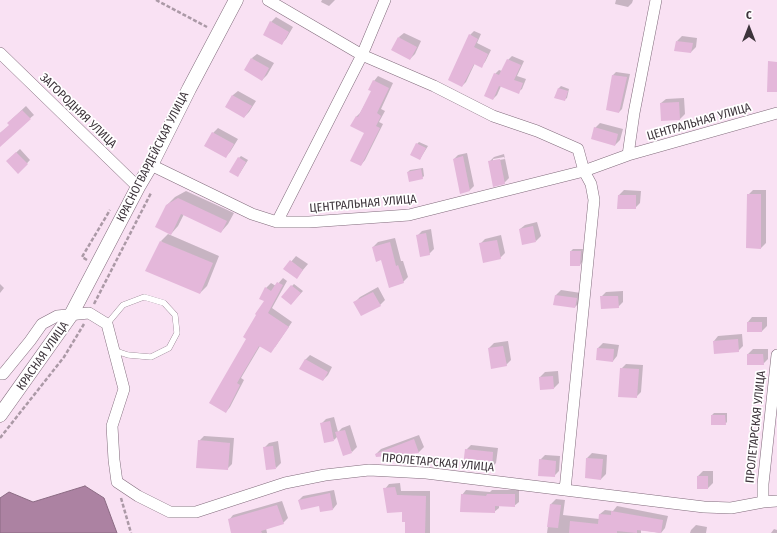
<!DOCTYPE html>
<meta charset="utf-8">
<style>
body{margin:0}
#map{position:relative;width:777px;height:533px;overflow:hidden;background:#f9e1f3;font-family:"Fira Sans Condensed",sans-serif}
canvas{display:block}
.north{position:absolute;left:729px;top:8px;width:40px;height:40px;-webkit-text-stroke:3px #fff;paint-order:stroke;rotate:0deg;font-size:11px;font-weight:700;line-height:16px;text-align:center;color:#3d343b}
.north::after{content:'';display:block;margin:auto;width:14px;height:18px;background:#3d343b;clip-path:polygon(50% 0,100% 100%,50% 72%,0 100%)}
</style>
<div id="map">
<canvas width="777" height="533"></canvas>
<div class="north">С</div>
</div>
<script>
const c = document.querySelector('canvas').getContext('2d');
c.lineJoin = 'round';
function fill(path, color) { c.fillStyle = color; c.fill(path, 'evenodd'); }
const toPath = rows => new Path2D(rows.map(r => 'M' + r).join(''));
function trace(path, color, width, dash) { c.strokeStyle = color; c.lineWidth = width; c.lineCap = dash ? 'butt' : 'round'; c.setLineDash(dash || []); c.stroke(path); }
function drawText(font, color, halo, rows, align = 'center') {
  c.font = font + ' "Fira Sans Condensed",sans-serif'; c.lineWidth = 3.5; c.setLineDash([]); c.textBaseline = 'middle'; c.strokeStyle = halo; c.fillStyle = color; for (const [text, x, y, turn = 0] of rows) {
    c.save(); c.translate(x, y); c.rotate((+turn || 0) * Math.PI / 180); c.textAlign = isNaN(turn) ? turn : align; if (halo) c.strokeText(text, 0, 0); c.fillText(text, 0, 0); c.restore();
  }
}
const water = toPath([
 [85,486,104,498,117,533,0,533,0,498,9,492,33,502,85,486]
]);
const shadow = toPath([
 [322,0,335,0,329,6,321,2],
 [616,0,633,0,632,3,628,7,615,4],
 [276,17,293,27,286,39,281,44,271,22],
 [474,31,481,34,477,43,491,50,485,62,481,66,475,63,466,82,462,86,470,35],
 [404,33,421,41,415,54,410,59,399,37],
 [682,36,697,38,696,47,691,52,677,41],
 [257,54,274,63,267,75,262,80,252,58],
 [512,56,524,61,517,76,526,79,522,89,518,92,501,86,497,95,493,99,495,74,499,70,502,71,508,60],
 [616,72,630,74,622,109,619,112,613,75],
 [378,76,393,83,381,109,385,111,379,122,383,124,365,160,361,165,365,133,356,117,360,113,373,90,374,81],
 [561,86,569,89,567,98,564,100,556,98,559,88],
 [238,91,256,101,249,112,244,117,226,107,233,95],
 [684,98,685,114,680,119,662,120,661,103,666,99],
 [26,106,34,115,0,143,0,133,10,125,12,119],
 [600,123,623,129,620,140,615,145,595,128],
 [218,128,238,139,230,152,225,157,213,133],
 [419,142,428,146,420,159,417,144],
 [20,149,30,160,18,173,7,161],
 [467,153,474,186,470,190,461,192,454,159,458,155],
 [504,154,509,178,504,183,489,162,494,157],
 [504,157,505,159,493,161,493,159],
 [241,156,248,160,240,173,239,158],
 [423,168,424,176,422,178,408,172,410,170],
 [624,190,641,191,640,203,635,208,619,195],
 [753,190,766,190,766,243,761,248,748,195],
 [186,191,234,213,228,224,221,232,184,214,178,226,171,234,167,205,175,197],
 [537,222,541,236,536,241,520,229,525,225],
 [431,229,434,249,429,254,417,236,422,231],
 [168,234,219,256,207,286,200,293,161,241],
 [501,235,505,253,500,258,480,244,485,239],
 [395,238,401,261,403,261,408,277,403,282,382,259,373,247,378,242],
 [573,249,583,249,582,262,580,265,571,251],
 [296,256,308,264,297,277,285,269],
 [283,278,287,281,272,308,292,322,275,347,260,346,241,378,244,380,230,407,226,412,247,338,266,301,266,288,271,283,276,286],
 [0,284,4,288,0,293],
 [294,284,303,291,291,304,292,286],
 [378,287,385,300,380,305,355,302,360,297],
 [561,290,581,293,580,302,575,307,555,304,556,295],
 [623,291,623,302,618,307,601,297,606,292],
 [752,317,767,317,767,326,762,331,748,322],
 [742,334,743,346,738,351,714,341,718,336],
 [508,341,511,360,506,365,489,348,494,343],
 [603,343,619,345,617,356,613,361,597,359,598,348],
 [753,349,768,349,768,359,763,364,748,354],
 [310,355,332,367,328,375,323,380,305,360],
 [626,364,643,365,641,392,636,397,621,369],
 [558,371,559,383,554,388,540,377,545,372],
 [714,413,727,413,727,422,725,424,712,415],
 [334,417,338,432,342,428,350,425,357,447,352,452,338,436,334,440,321,424,326,419],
 [419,435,424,447,419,452,376,456,376,454,381,449],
 [204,436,234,438,232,464,227,469,199,441],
 [278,441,281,463,276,468,264,448,269,443],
 [471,445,498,448,496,463,491,468,466,450],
 [592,453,607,455,606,474,601,479,587,458],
 [545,455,560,456,559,471,554,476,540,460],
 [703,471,713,471,713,483,708,488,698,476],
 [400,483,401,491,430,491,430,533,406,533,406,521,403,511,385,489,389,484],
 [334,490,337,504,333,509,299,500,303,496],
 [466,490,490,492,492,490,519,490,519,502,514,506,499,505,499,508,494,512,462,495],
 [556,499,565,500,563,515,599,519,600,514,605,510,613,511,617,506,668,516,665,528,661,533,641,530,641,533,547,533,551,504],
 [282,501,288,518,283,523,266,528,267,533,232,533,229,520,233,515],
 [696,525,707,527,706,533,690,533,691,530],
 [774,529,777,530,777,533,771,533]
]);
const building = toPath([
 [270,21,289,32,282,45,263,35],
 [469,34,478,39,474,47,488,54,482,68,474,64,462,87,448,80],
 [398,37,417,47,410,60,391,50],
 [676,41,693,43,691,53,674,51],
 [251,58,269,68,262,81,244,70],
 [507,59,521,65,514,80,523,83,519,94,499,86,493,100,484,96,494,73,499,75],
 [768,61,777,62,777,92,767,92],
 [612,75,627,77,619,113,606,110],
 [373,80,389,88,377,113,381,116,376,126,380,128,361,166,350,161,364,133,350,126,356,116,358,117,371,91,368,90],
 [558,88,568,91,565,101,554,98],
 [232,95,252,106,244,118,225,107],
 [679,102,680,120,661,121,660,103],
 [22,110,31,119,0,147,0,133,9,125,7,123],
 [594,127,618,134,615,146,591,139],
 [212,132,234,144,226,158,204,146],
 [416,143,426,148,420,160,410,155],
 [16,152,28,164,18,174,6,161],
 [463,156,470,191,460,194,453,159],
 [238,157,246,162,238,177,229,172],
 [500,159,505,184,493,187,488,161],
 [421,169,423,179,409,182,407,172],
 [747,194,761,194,761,249,746,248],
 [618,195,636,195,636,209,617,209],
 [178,198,227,221,221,233,181,214,171,235,155,227,166,205],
 [533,226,536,242,522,245,519,229],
 [426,233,430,255,420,257,416,235],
 [497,240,501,259,483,263,479,243],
 [160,241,213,263,200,294,145,271],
 [390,242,396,266,398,265,404,283,389,288,381,260,376,262,372,247],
 [570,251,581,251,580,266,570,266],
 [290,260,303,270,297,279,283,269],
 [277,282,283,285,268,313,289,327,271,353,259,346,237,383,240,385,226,413,209,403,246,339,243,337,256,315,255,314,264,301,259,299,265,287,271,291],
 [291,285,301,293,291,305,281,297],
 [373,292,381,306,361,316,353,302],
 [555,295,577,298,575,308,553,305],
 [600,296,618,296,619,308,601,309],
 [747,322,762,322,762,332,747,332],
 [738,339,739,352,714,354,713,341],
 [503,346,507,366,491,369,488,348],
 [597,348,614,349,613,362,596,360],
 [747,354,763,354,764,365,747,365],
 [305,359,328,372,323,381,299,369],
 [620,368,639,369,637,398,618,397],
 [553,376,554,389,540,390,539,377],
 [711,415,725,415,726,425,711,425],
 [330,421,334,441,324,443,320,423],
 [345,430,352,453,343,456,335,432],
 [414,439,419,453,376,457,375,454],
 [198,440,230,443,228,470,196,468],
 [273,446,276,469,266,470,263,447],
 [465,449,493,452,492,469,463,466],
 [586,458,603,459,601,480,585,478],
 [539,459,556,461,555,477,538,476],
 [697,476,708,476,708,489,697,489],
 [395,487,397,495,426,496,425,533,405,533,405,522,402,522,402,512,387,513,383,488],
 [330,493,333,510,320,512,319,506,301,510,298,500],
 [461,494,486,496,487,494,515,494,515,507,495,506,495,513,460,512],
 [550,504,561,505,558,528,547,527],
 [277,505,284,524,261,531,262,533,231,533,228,519],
 [611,511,663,520,661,533,637,530,637,533,617,531,617,533,569,533,570,521,598,524,599,514,611,515]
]);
const path = toPath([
 [156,0,207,27],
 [87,260,82,257,110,210],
 [94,304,151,193],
 [0,438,64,357,84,324],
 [121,498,131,533]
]);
const service = toPath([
 [107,324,123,305,144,297,164,303,175,315,177,333,169,348,151,357,128,355,113,350]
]);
const minor = toPath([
 [268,0,362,55,434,86,493,116,537,131,578,149,584,171,591,184,594,200,565,490],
 [0,53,138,187],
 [628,155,634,113,656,0],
 [151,165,252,214,277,222,309,222,409,215,584,171,628,155,777,113],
 [277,222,362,55,385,0],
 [0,374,3,374,30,341,42,324,57,316,89,313,107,324,124,389,112,426,114,460,117,482,138,496,170,512,196,512,285,483,325,475,369,470,426,473,704,507,731,508,763,502,777,501],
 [763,502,763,484,777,355]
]);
const tertiary = toPath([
 [0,415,71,315,138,187,151,165,189,89,236,0]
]);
const streetNames = [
 ["ЗАГОРОДНЯЯ УЛИЦА",78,111,44],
 ["ЦЕНТРАЛЬНАЯ УЛИЦА",699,122,-16],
 ["КРАСНОГВАРДЕЙСКАЯ УЛИЦА",153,157,-63],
 ["ЦЕНТРАЛЬНАЯ УЛИЦА",363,204,-5],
 ["КРАСНАЯ УЛИЦА",43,356,-55],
 ["ПРОЛЕТАРСКАЯ УЛИЦА",756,427,-84],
 ["ПРОЛЕТАРСКАЯ УЛИЦА",438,463,5]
];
fill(water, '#ac82a2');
trace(water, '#8b6b83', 1);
fill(shadow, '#0003');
fill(building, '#e4b7da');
trace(service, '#806b7b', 6);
trace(minor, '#806b7b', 12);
trace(tertiary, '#806b7b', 15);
trace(path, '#ab99a6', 2.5, [4, 2]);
trace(service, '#fff', 5.5);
trace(minor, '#fff', 11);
trace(tertiary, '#fff', 14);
drawText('12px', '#3d343b', '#fff', streetNames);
</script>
